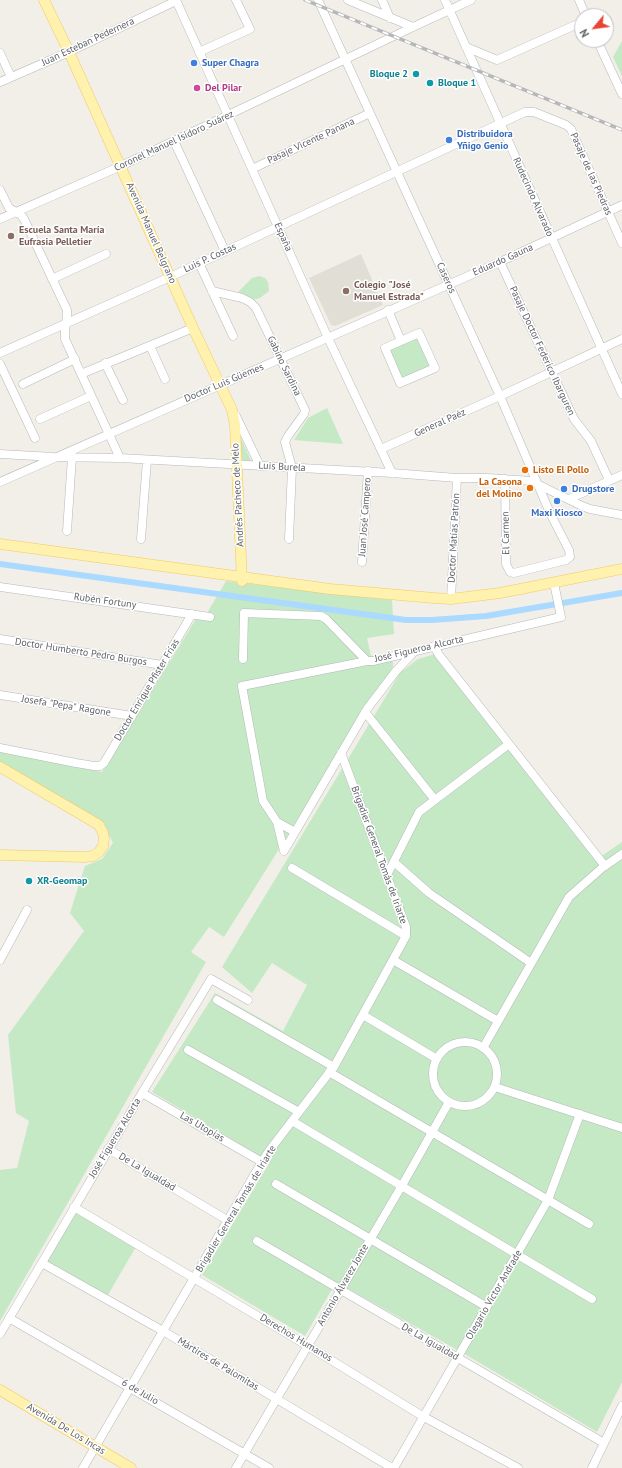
<!DOCTYPE html>
<meta charset="utf-8">
<style>
body{margin:0}
#map{position:relative;width:622px;height:1468px;overflow:hidden;background:#f1efe8;font-family:"PT Sans",sans-serif}
canvas{display:block}
.north{position:absolute;left:574px;top:8px;width:40px;height:40px;box-sizing:border-box;background:#fff;border:1px solid #bfc1c3;border-radius:50%;rotate:241deg;font-size:11px;font-weight:700;line-height:16px;text-align:center;color:#5f6368}
.north::after{content:'';display:block;margin:auto;width:14px;height:18px;background:#ea4335;clip-path:polygon(50% 0,100% 100%,50% 72%,0 100%)}
</style>
<div id="map">
<canvas width="622" height="1468"></canvas>
<div class="north">N</div>
</div>
<script>
const c = document.querySelector('canvas').getContext('2d');
c.lineJoin = 'round';
function fill(path, color) { c.fillStyle = color; c.fill(path, 'evenodd'); }
const toPath = rows => new Path2D(rows.map(r => 'M' + r).join(''));
function trace(path, color, width, dash) { c.strokeStyle = color; c.lineWidth = width; c.lineCap = dash ? 'butt' : 'round'; c.setLineDash(dash || []); c.stroke(path); }
function drawText(font, color, halo, rows, align = 'center') {
  c.font = font + ' "PT Sans",sans-serif'; c.lineWidth = 3; c.setLineDash([]); c.textBaseline = 'middle'; c.strokeStyle = halo; c.fillStyle = color; for (const [text, x, y, turn = 0] of rows) {
    c.save(); c.translate(x, y); c.rotate((+turn || 0) * Math.PI / 180); c.textAlign = isNaN(turn) ? turn : align; if (halo) c.strokeText(text, 0, 0); c.fillText(text, 0, 0); c.restore();
  }
}
const education = toPath([
 [361,254,383,305,335,326,331,325,309,278]
]);
const green = toPath([
 [622,41,622,76,613,57],
 [259,276,265,278,268,282,269,291,260,298,253,300,238,292,252,278],
 [417,337,430,366,402,379,389,350],
 [327,408,343,444,294,440,308,418],
 [238,432,252,463,238,462],
 [226,581,392,600,394,634,367,638,371,656,393,653,393,667,224,937,209,927,191,952,206,962,0,1321,0,1170,17,1168,29,1121,16,1113,8,1035,84,931,70,913,85,866,102,859,113,843,103,823,0,764,0,751,102,772,199,614,207,613],
 [442,652,600,857,622,842,622,1382,597,1432,468,1356,336,1282,305,1336,202,1275,270,1162,152,1092,215,993,283,1031,307,985,272,963,252,993,222,967,400,673,418,659],
 [74,1207,137,1245,105,1300,42,1263]
]);
const canal = toPath([
 [0,564,406,620,432,620,486,616,622,593]
]);
const minor = toPath([
 [176,0,328,338,392,473],
 [318,0,448,283,500,396,550,513,569,550,570,557,566,560,514,573,510,572,506,564,505,479],
 [348,0,413,27],
 [382,0,390,18],
 [445,0,622,394],
 [579,0,586,16],
 [597,40,622,94],
 [466,47,497,60,582,22],
 [199,52,250,29,236,0],
 [0,53,11,77],
 [0,82,69,52,176,1],
 [174,141,225,251],
 [252,169,370,113],
 [0,190,9,208,21,215,24,219,67,310,67,316,65,331,65,339,120,458],
 [0,219,121,166,413,27,471,0],
 [500,262,574,419,591,441,609,480],
 [199,263,233,336],
 [52,279,106,254],
 [212,291,242,298,250,302,256,308,305,410,304,414,288,436,285,442,292,468,289,539],
 [388,310,401,341],
 [419,333,435,368,400,383,385,348,419,333],
 [150,346,165,379],
 [0,353,170,277,525,112,534,112,566,125,571,129,622,243],
 [105,363,123,400],
 [0,364,35,438],
 [81,374,193,328],
 [23,384,75,359],
 [236,416,260,466],
 [40,419,91,396],
 [381,449,500,396,622,339],
 [0,454,54,457,120,458,392,473,457,478,488,478,531,481,582,506,590,509,622,515],
 [0,482,500,262,622,205],
 [569,499,622,475],
 [67,531,72,457],
 [141,539,147,460],
 [362,562,368,471],
 [0,587,210,617],
 [451,599,457,478],
 [0,639,162,665],
 [434,646,439,655,605,866],
 [243,659,244,613,321,616,326,619,367,661,373,661,561,617,554,583],
 [0,695,132,716],
 [365,712,435,800],
 [0,748,76,763,94,766,100,766,104,763,192,614],
 [277,822,284,851,367,709,396,671,415,651],
 [295,832,277,822,263,801,242,686,367,661],
 [394,862,429,893,531,963],
 [292,868,406,936],
 [387,875,419,812,509,744],
 [0,960,27,910],
 [393,960,498,1021],
 [217,1000,334,1067],
 [363,1015,437,1059],
 '433 1074a32 32 0 1 1 64 0a32 32 0 1 1-64 0Z',
 [483,1048,569,897,602,868,622,854],
 [188,1050,299,1112],
 [329,1072,589,1224],
 [495,1087,622,1128],
 [142,1093,262,1162],
 [292,1121,592,1299],
 [108,1149,227,1220],
 [276,1184,487,1307],
 [74,1207,308,1346,424,1417,518,1468],
 [257,1241,604,1443],
 [42,1263,163,1331,392,1468],
 [9,1318,269,1468],
 [0,1334,142,1093,211,979,248,1000],
 [83,1468,260,1165,269,1151,335,1065,406,936,406,927,341,753],
 [236,1468,404,1182,449,1102],
 [394,1468,548,1200,580,1114],
 [592,1468,622,1406]
]);
const major = toPath([
 [44,0,69,52,193,328,232,410,235,425,242,581],
 [0,544,330,589,434,598,451,599,500,593,622,569],
 [0,767,99,825,103,833,104,839,103,846,99,852,93,856,84,857,0,855],
 [0,1390,131,1468]
]);
const rail = toPath([
 [305,0,622,130]
]);
const markers = [
 [194,63,4,"#3f7fe0"],
 [416,74,4,"#0f9aa8"],
 [430,83,4,"#0f9aa8"],
 [197,88,4,"#d1479c"],
 [449,140,4,"#3f7fe0"],
 [11,236,4,"#8d6e63"],
 [346,291,4,"#8d6e63"],
 [525,470,4,"#e8710a"],
 [530,488,4,"#e8710a"],
 [564,489,4,"#3f7fe0"],
 [557,501,4,"#3f7fe0"],
 [29,881,4,"#0f9aa8"]
];
const streetNames = [
 ["Juan Esteban Pedernera",88,42,-25],
 ["Coronel Manuel Isidoro Suárez",174,141,-25],
 ["Pasaje Vicente Panana",311,141,-25],
 ["Pasaje de las Piedras",591,174,66],
 ["Rudecindo Alvarado",533,197,66],
 ["Avenida Manuel Belgrano",151,233,66],
 ["España",283,237,66],
 ["Luis P. Costas",210,258,-25],
 ["Eduardo Gauna",503,260,-24],
 ["Caseros",446,278,65],
 ["Pasaje Doctor Federico Ibarguren",542,351,65],
 ["Gabino Sardina",284,366,64],
 ["Doctor Luis Güemes",224,383,-23],
 ["General Paéz",440,423,-24],
 ["Luis Burela",282,467,3],
 ["Andrés Pacheco de Melo",238,495,-93],
 ["Juan José Campero",365,517,-86],
 ["El Carmen",506,533,-91],
 ["Doctor Matías Patrón",454,538,-87],
 ["Rubén Fortuny",105,601,8],
 ["José Figueroa Alcorta",419,649,-13],
 ["Doctor Humberto Pedro Burgos",81,652,9],
 ["Doctor Enrique Pfister Frías",147,690,-59],
 ["Josefa \"Pepa\" Ragone",66,706,9],
 ["Brigadier General Tomás de Iriarte",379,855,70],
 ["Las Utopías",202,1127,30],
 ["José Figueroa Alcorta",115,1138,-59],
 ["De La Igualdad",147,1172,31],
 ["Brigadier General Tomás de Iriarte",236,1209,-59],
 ["Antonio Álvarez Jonte",343,1285,-60],
 ["Olegario Víctor Andrade",494,1295,-60],
 ["Derechos Humanos",296,1338,31],
 ["De La Igualdad",430,1342,30],
 ["Mártires de Palomitas",218,1364,31],
 ["6 de Julio",140,1392,30],
 ["Avenida De Los Incas",66,1429,31]
];
const shopNames = [
 ["Super Chagra",202,63],
 ["Distribuidora",457,134],
 ["Yñigo Genio",457,146],
 ["Drugstore",572,489],
 ["Maxi Kiosco",557,513,"center"]
];
const cultureNames = [
 ["Bloque 2",408,74,"right"],
 ["Bloque 1",438,83],
 ["XR-Geomap",37,881]
];
const hotelNames = [
 ["Del Pilar",205,88]
];
const educationNames = [
 ["Escuela Santa María",19,230],
 ["Eufrasia Pelletier",19,242],
 ["Colegio \"José",354,285],
 ["Manuel Estrada\"",354,297]
];
const foodNames = [
 ["Listo El Pollo",533,470],
 ["La Casona",522,482,"right"],
 ["del Molino",522,494,"right"]
];
fill(education, '#e1ded6');
fill(green, '#c5e8c5');
trace(canal, '#aadaff', 6);
trace(minor, '#b5b8bc', 9);
trace(major, '#f2c960', 11);
trace(minor, '#fff', 8);
trace(major, '#fff2af', 10);
trace(rail, '#b6b7b8', 3.5);
trace(rail, '#fff', 2, [6]);
for (const [x, y, r, color] of markers) { const dot = new Path2D(); dot.arc(x, y, r, 0, 2 * Math.PI); c.fillStyle = color; c.fill(dot); trace(dot, '#fff', 1.5); }
drawText('10px', '#5f6368', '#fff', streetNames);
drawText('bold 10px', '#366cbe', '#fff', shopNames, 'left');
drawText('bold 10px', '#0d838f', '#fff', cultureNames, 'left');
drawText('bold 10px', '#b23c85', '#fff', hotelNames, 'left');
drawText('bold 10px', '#785e54', '#fff', educationNames, 'left');
drawText('bold 10px', '#c56008', '#fff', foodNames, 'left');
</script>
